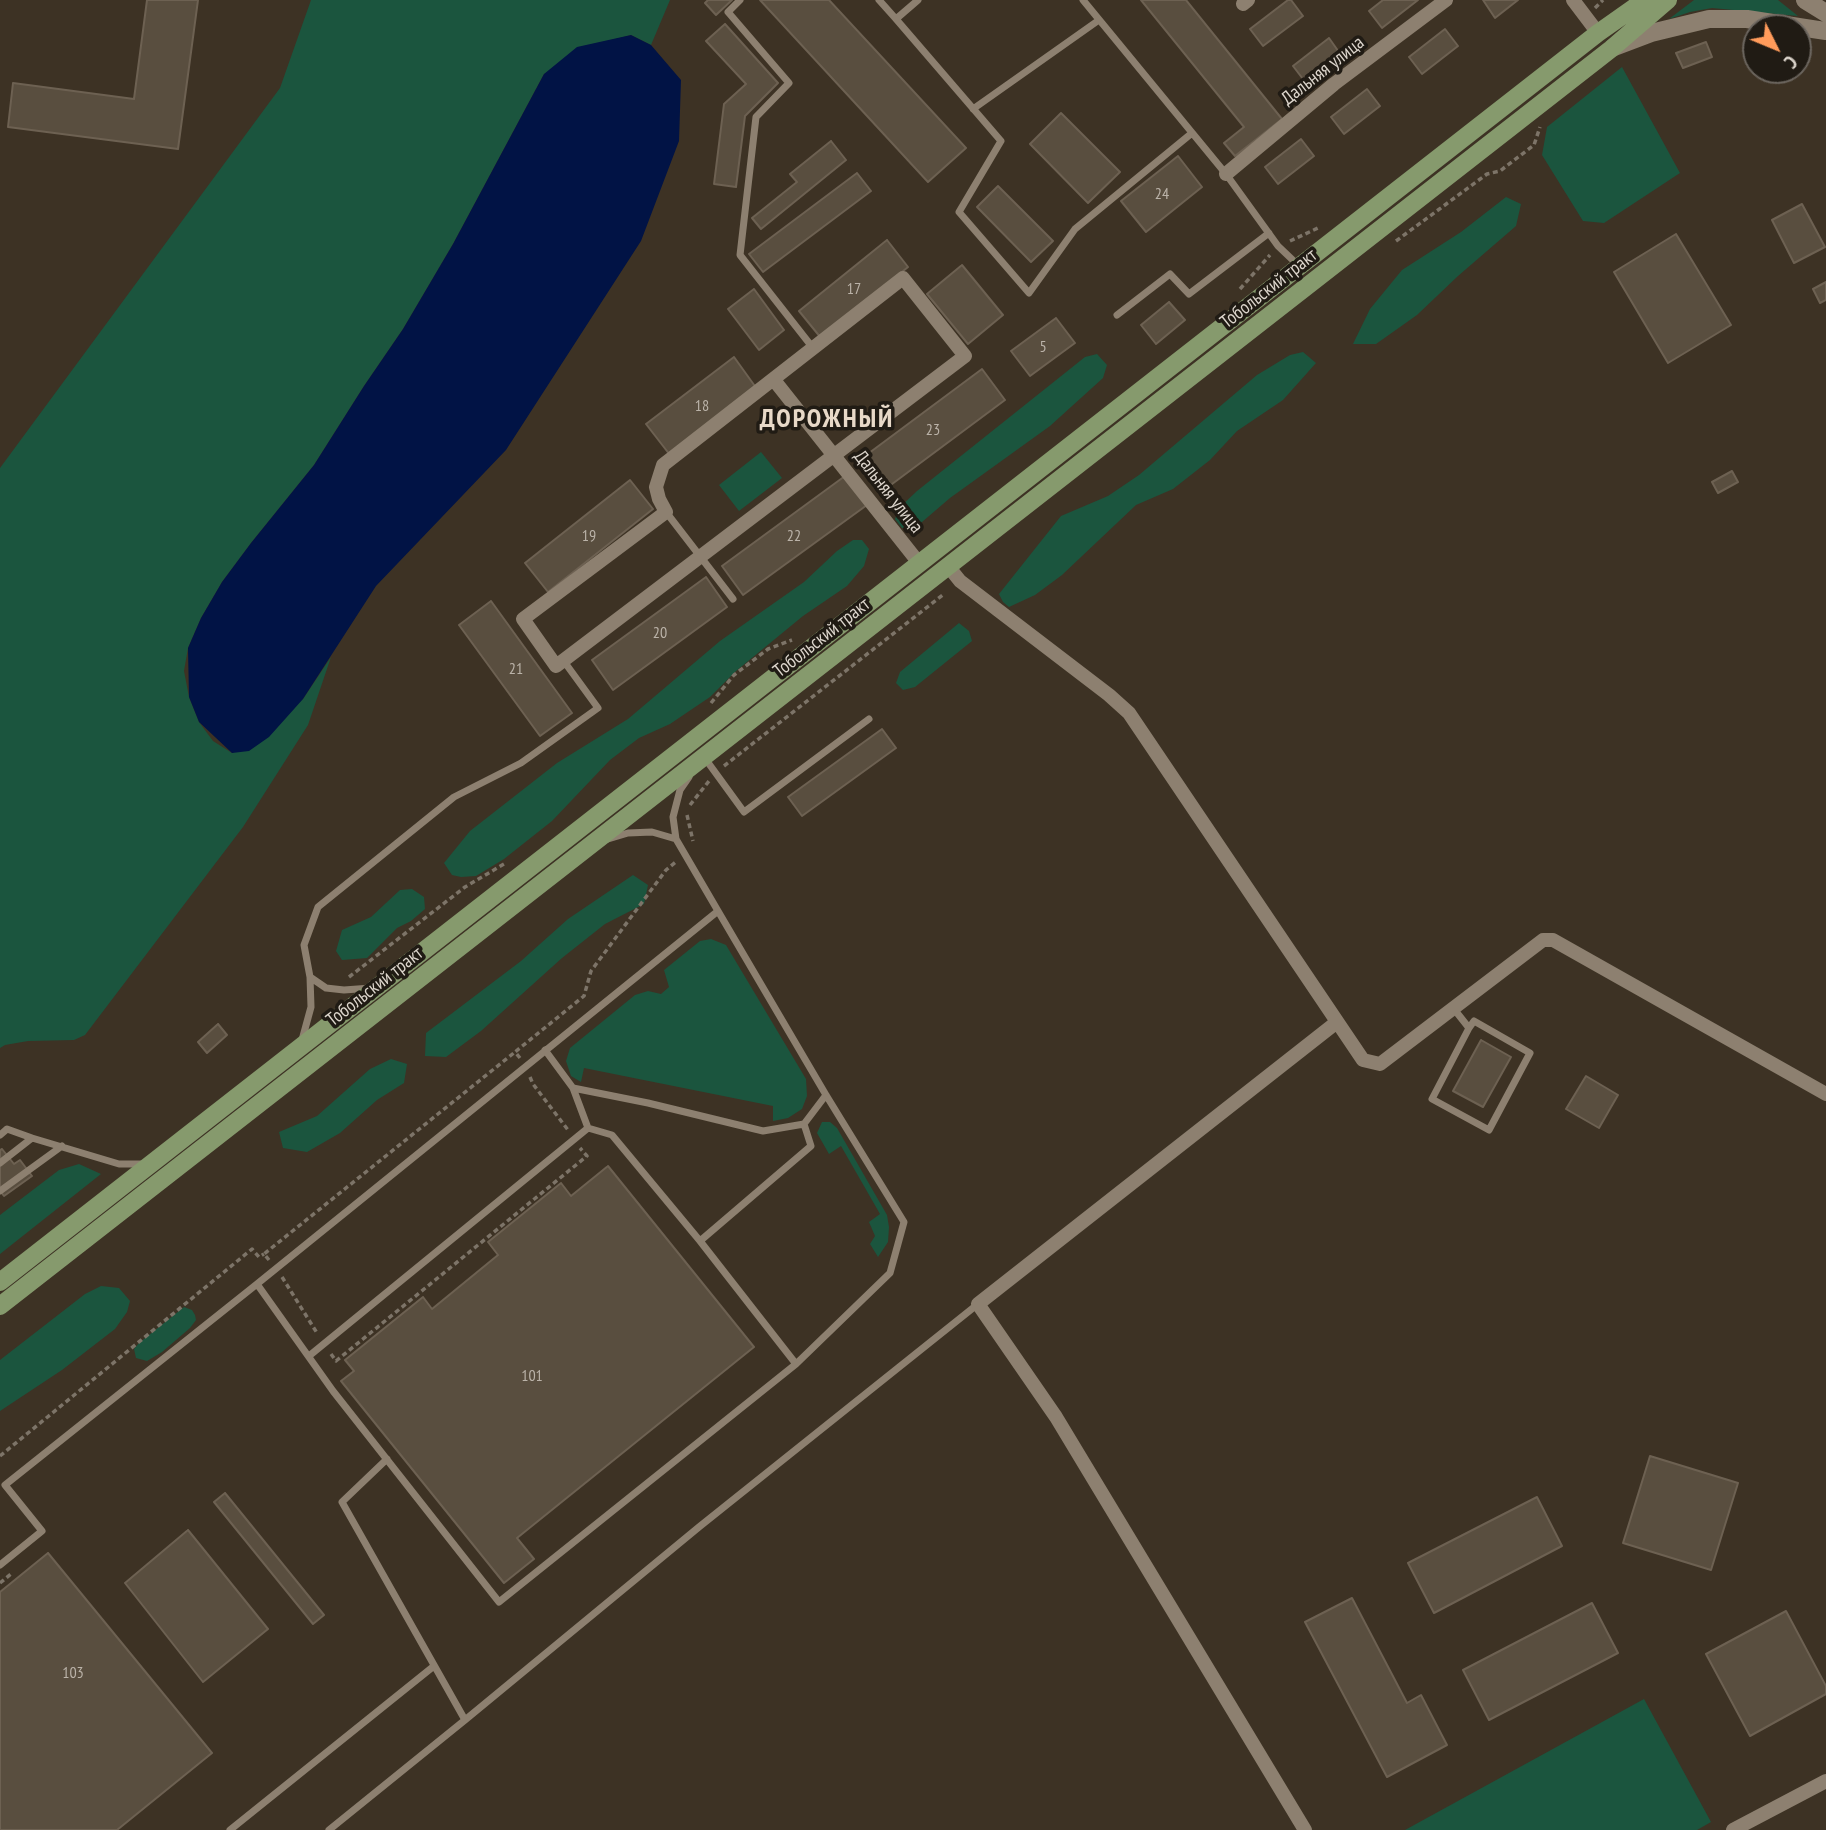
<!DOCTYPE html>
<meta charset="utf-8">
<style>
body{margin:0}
#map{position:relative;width:1826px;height:1830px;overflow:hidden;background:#3d3224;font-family:"PT Sans Narrow",sans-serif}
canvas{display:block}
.north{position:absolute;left:1742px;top:14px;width:70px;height:70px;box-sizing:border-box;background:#201b14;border:2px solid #6b655e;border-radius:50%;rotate:133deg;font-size:19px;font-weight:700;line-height:28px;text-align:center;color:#dcd5cc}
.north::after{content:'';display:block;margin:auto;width:24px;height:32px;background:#ff9b5b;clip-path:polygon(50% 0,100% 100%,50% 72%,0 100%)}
</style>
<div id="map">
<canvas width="1826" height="1830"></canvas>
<div class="north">С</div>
</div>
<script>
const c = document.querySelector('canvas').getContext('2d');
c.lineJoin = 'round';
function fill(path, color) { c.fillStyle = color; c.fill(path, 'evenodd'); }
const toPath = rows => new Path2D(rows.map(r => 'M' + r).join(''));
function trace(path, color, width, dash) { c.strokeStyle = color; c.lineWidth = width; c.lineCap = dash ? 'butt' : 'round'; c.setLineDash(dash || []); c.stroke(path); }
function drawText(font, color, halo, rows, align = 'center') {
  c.font = font + ' "PT Sans Narrow",sans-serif'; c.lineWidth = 7; c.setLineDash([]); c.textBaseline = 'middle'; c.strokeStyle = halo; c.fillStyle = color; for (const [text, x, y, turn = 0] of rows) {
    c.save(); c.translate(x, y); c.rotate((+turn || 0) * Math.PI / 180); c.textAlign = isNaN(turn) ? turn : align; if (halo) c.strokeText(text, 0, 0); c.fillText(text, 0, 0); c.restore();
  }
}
const green = toPath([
 [311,0,670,0,651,45,631,35,609,41,544,74,453,244,403,329,364,386,314,465,251,543,222,582,201,618,188,648,184,671,189,697,199,722,213,741,232,753,303,699,331,657,308,725,243,827,85,1035,74,1040,28,1041,5,1045,0,1048,0,468,280,88],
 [1694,0,1778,0,1798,16,1712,8,1690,12,1669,19],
 [1622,67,1680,173,1604,223,1583,221,1542,155,1547,127],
 [1506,197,1521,204,1516,226,1458,276,1417,315,1376,344,1353,344,1370,309,1402,270,1461,232],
 [1303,352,1316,363,1283,400,1237,431,1210,460,1173,489,1136,505,1062,575,1035,595,1009,607,1003,602,999,594,1061,516,1108,496,1139,475,1257,375,1290,355],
 [1097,354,1107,365,1103,378,1050,426,950,498,915,528,902,528,895,519,900,507,917,491,1085,357],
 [761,452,782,478,739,511,719,485],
 [853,540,862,540,869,549,864,566,847,586,803,616,736,671,710,697,670,724,639,738,610,760,552,821,504,859,476,876,461,877,452,875,444,863,470,831,557,763,628,719,720,641,804,582,837,551],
 [959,623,969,631,972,641,915,687,903,690,896,683,900,672],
 [633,875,648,885,644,904,605,924,562,958,481,1031,446,1057,425,1056,426,1033,521,961,568,919],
 [412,889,424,897,425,909,411,921,397,928,367,958,342,960,336,951,342,930,371,917,400,890],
 [711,939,726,945,806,1079,807,1096,802,1109,788,1118,773,1121,773,1106,584,1068,581,1082,571,1076,566,1061,570,1048,635,995,648,991,661,994,669,987,664,970,700,941],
 [391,1059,407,1064,404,1083,377,1100,340,1133,307,1152,283,1148,279,1132,317,1116,370,1069],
 [822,1122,830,1122,837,1128,887,1215,889,1227,888,1242,878,1257,870,1244,875,1236,869,1222,880,1214,841,1146,829,1154,817,1133],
 [79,1164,101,1174,0,1254,0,1215,59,1170],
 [101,1286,119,1288,130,1301,127,1312,115,1329,62,1370,0,1411,0,1360,85,1294],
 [184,1307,192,1310,195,1315,196,1320,190,1328,162,1352,147,1361,136,1358,134,1349,139,1343],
 [1644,1699,1711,1822,1697,1830,1405,1830]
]);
const water = toPath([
 [631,35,651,45,681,80,679,141,641,241,506,450,376,586,303,699,269,737,249,751,232,753,199,722,189,697,188,648,201,618,222,582,251,543,314,465,364,386,403,329,453,244,544,74,577,47]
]);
const building = toPath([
 [147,0,198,0,178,149,8,127,13,83,134,99,147,0],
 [708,0,732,0,716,15,705,3,708,0],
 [760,0,829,0,966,148,928,182,760,0],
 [1141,0,1186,0,1282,119,1235,156,1224,143,1244,127,1141,0],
 [1288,0,1291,0,1303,16,1263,46,1250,29,1288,0],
 [1383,0,1418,0,1382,28,1369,11,1383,0],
 [1483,0,1518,0,1495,18,1483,0],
 [725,24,778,83,745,116,736,187,714,184,724,104,746,84,706,41,725,24],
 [1445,29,1458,46,1422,74,1409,57,1445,29],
 [1329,38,1341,55,1306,83,1293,66,1329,38],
 [1706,42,1712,57,1683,68,1676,53,1706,42],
 [1367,89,1380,106,1344,134,1331,117,1367,89],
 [1061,113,1120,172,1088,203,1030,144,1061,113],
 [1301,139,1314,156,1278,184,1265,167,1301,139],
 [831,141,846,160,761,229,752,218,797,182,790,174,831,141],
 [1178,156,1202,187,1146,232,1121,201,1178,156],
 [857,173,871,191,763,272,749,254,857,173],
 [998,186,1053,241,1031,262,977,207,998,186],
 [1802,204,1825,247,1794,263,1772,220,1802,204],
 [1676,234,1731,325,1668,363,1614,272,1676,234],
 [887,240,908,267,821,338,799,311,887,240],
 [962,265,1003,315,968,344,927,294,962,265],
 [1826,282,1826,300,1820,303,1813,289,1826,282],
 [754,289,784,330,759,350,728,309,754,289],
 [1169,302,1185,320,1156,344,1141,325,1169,302],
 [1056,318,1075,343,1030,376,1011,351,1056,318],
 [734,357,757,389,670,455,646,424,734,357],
 [982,369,1005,400,884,490,861,459,982,369],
 [1732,471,1738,482,1718,493,1712,482,1732,471],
 [845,476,867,505,743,595,722,566,845,476],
 [630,480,653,509,548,592,525,563,630,480],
 [706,577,727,607,613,690,592,660,706,577],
 [491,601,572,713,540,736,459,625,491,601],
 [882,729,896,748,802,816,788,797,882,729],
 [218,1024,227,1035,207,1053,198,1042,218,1024],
 [1481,1040,1511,1057,1483,1107,1453,1091,1481,1040],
 [1586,1076,1618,1095,1599,1128,1566,1109,1586,1076],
 [2,1149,14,1164,20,1160,32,1176,4,1196,0,1191,0,1150,2,1149],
 [608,1166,754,1347,517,1538,534,1559,504,1583,341,1381,354,1371,345,1360,423,1297,432,1309,498,1255,488,1242,561,1183,571,1196,608,1166],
 [1650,1456,1738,1483,1711,1570,1623,1543,1650,1456],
 [225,1493,324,1615,313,1624,214,1502,225,1493],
 [1537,1497,1562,1546,1434,1613,1408,1563,1537,1497],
 [188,1530,268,1629,203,1682,125,1583,188,1530],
 [48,1553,212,1753,117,1830,0,1830,0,1592,48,1553],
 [1352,1598,1407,1703,1421,1695,1447,1745,1387,1777,1305,1622,1352,1598],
 [1592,1603,1618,1653,1489,1720,1463,1670,1592,1603],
 [1786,1611,1826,1686,1826,1694,1750,1736,1706,1654,1786,1611]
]);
const path = toPath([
 [1595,8,1603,0],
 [1290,241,1318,228],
 [1396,241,1487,174,1500,171,1534,145,1540,127],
 [1240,289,1270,255],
 [711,703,734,675,768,649,792,640],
 [724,766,944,594],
 [690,805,709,781],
 [687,815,693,841],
 [349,977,465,887,504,864],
 [520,1058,515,1052,584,996,591,971,666,870,677,861],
 [530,1077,533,1084,568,1130],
 [269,1260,264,1254,515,1052],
 [282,1277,317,1333],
 [331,1354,336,1361,587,1156,580,1148],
 [0,1456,252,1249,259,1257,264,1254],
 [0,1583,11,1574]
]);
const lane = toPath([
 [740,0,728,12,789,83,756,117,740,255,813,348],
 [879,0,896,19],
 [918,0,896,19,1001,141,959,212,1029,293,1075,229,1192,133],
 [1083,0,1226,174,1278,246,1299,266],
 [973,109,1099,20],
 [1117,315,1170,274,1189,294,1269,233],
 [666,512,733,599],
 [704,757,744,812,869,719],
 [689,777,680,790,673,817,676,839,718,911,826,1095,904,1222,890,1273,796,1364,499,1602,333,1391,257,1284,718,911],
 [608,839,628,833,652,832,676,839],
 [310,977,304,945,318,907,454,797,521,763,598,708,563,660],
 [1454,1009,1469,1028,1432,1099,1489,1130,1530,1053,1474,1021,1469,1028],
 [302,1040,311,1007,310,977,326,988,344,990,371,988],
 [545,1050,573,1088,648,1103,763,1131,804,1124],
 [573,1088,588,1128],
 [0,1135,7,1129,32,1138],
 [0,1163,32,1138,119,1164,142,1164],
 [0,1191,62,1146],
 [700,1241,796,1364],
 [309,1356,588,1128,612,1135,700,1241,811,1146,804,1124,826,1095],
 [0,1565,42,1531,5,1485,257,1284],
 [465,1720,699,1527,978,1304],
 [230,1830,434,1666],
 [329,1830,465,1720,342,1502,387,1459]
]);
const street = toPath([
 [1573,0,1598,33],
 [1243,4,1248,0],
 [1226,174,1334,84,1446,0],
 [903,278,965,356,556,666,523,619,666,512,659,499,656,487,663,465,903,278],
 [774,380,919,563],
 [948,566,960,581,1109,695,1129,713,1363,1060,1380,1064,1543,940,1553,940,1826,1094],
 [1305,1830,1056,1417,978,1304,1337,1022],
 [1733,1830,1826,1781]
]);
const secondary = toPath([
 [1805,0,1826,13],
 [1614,47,1651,33,1709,19,1747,19,1826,31]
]);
const primary = toPath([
 [0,1282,1598,33,1645,0],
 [0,1306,1497,138,1611,49,1668,0]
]);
const numberNames = [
 ["24",1162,194],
 ["17",854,289],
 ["5",1043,347],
 ["18",702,406],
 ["23",933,430],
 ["19",589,536],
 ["22",794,536],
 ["20",660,633],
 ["21",516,669],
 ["101",532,1376],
 ["103",73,1673]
];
const streetNames = [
 ["Дальняя улица",1323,71,-38],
 ["Тобольский тракт",1269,289,-38],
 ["Дальняя улица",888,492,52],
 ["Тобольский тракт",822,638,-38],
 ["Тобольский тракт",375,987,-38]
];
const districtNames = [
 ["ДОРОЖНЫЙ",827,420]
];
fill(green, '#1b553e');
fill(water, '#011345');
fill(building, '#594e3f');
trace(building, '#6d6152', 2);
trace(path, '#7d7468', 3.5, [5, 3.5]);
trace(lane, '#8d8070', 7);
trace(street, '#8d8070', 14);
trace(secondary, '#8d8070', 18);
trace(primary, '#869a6d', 18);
drawText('16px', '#bbb3a9', null, numberNames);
drawText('19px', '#dcd5cc', '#201b14', streetNames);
c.letterSpacing = '2px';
drawText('bold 26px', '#e8d9c8', '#201b14', districtNames);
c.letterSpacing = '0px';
</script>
